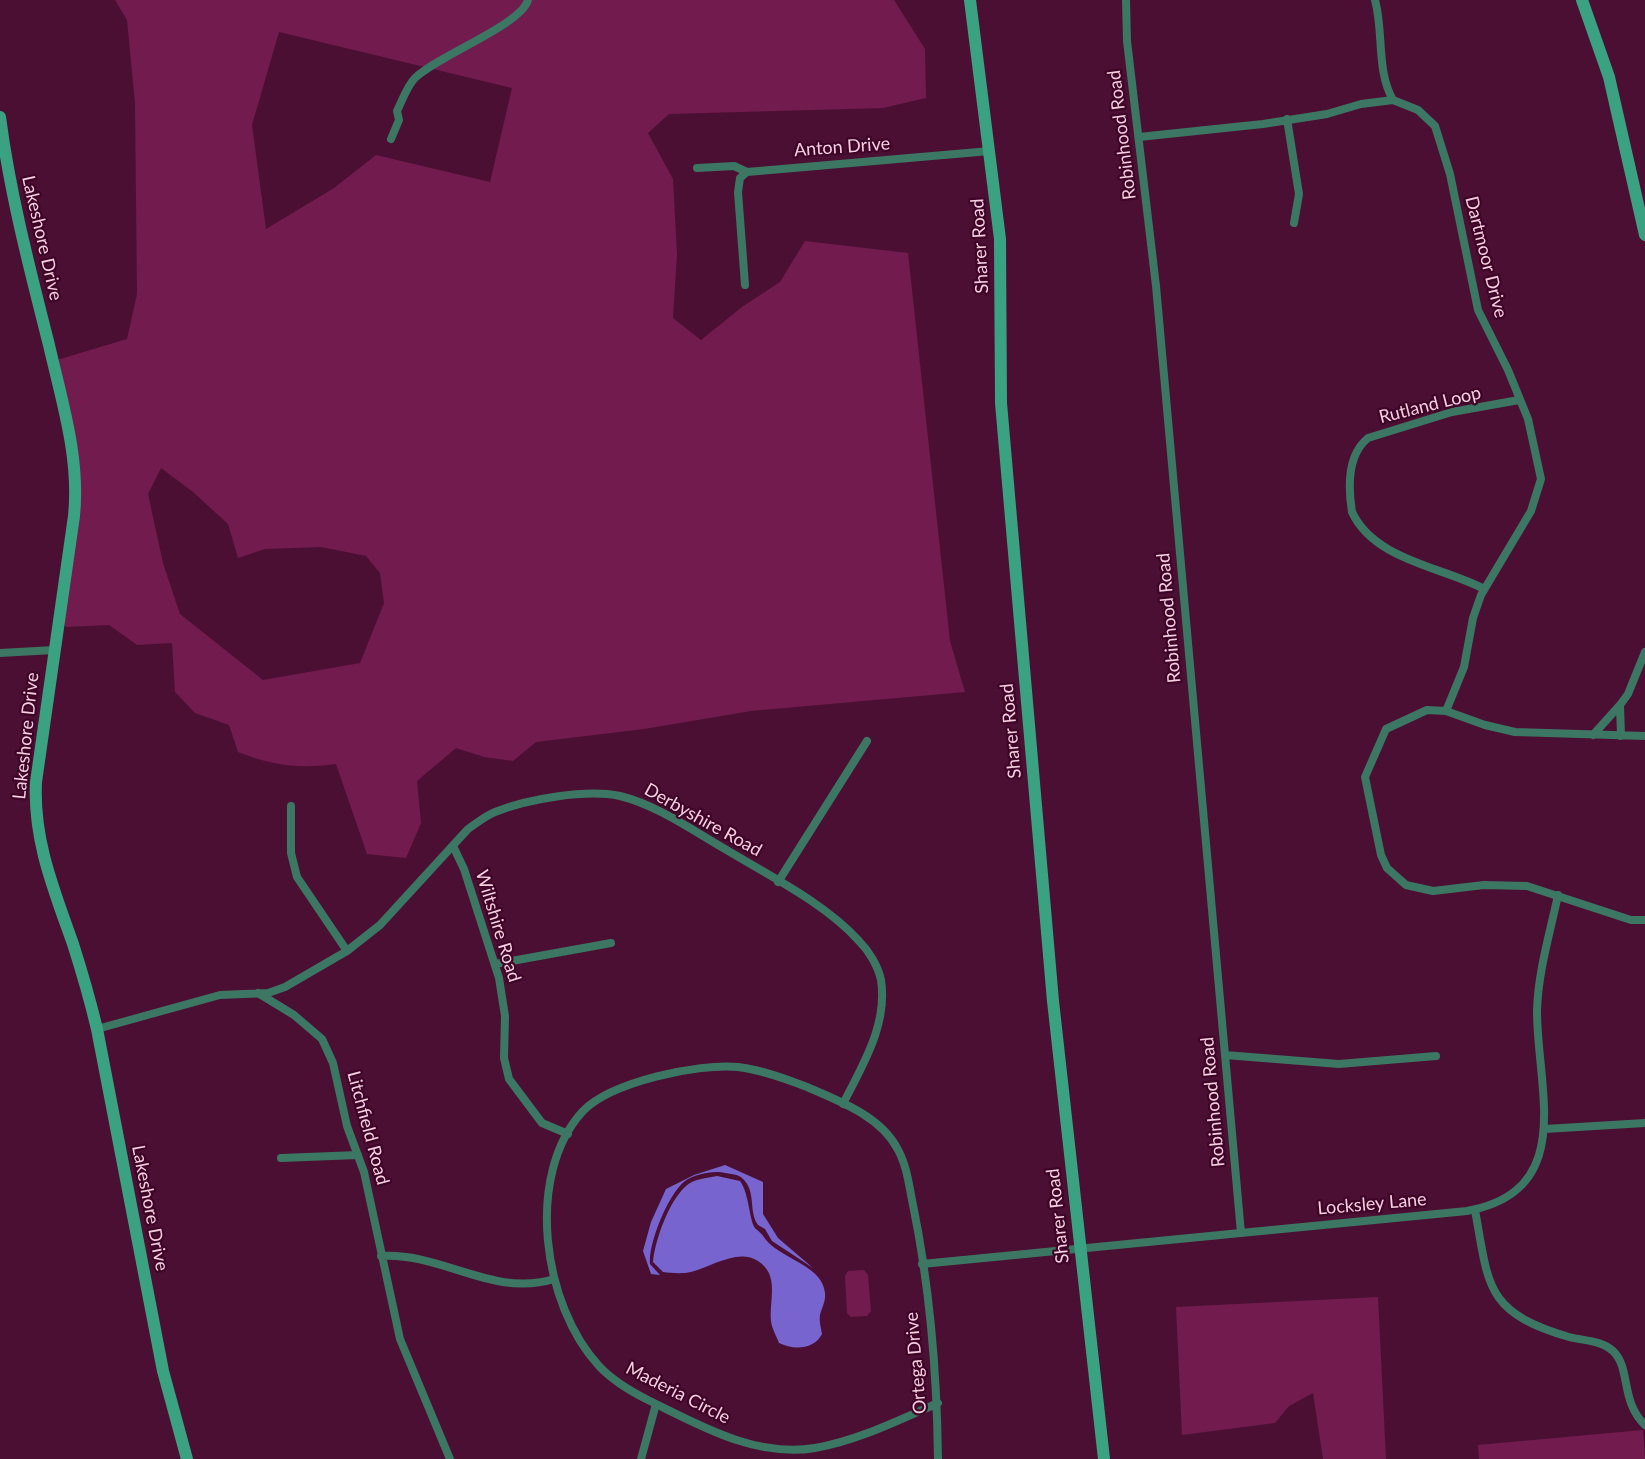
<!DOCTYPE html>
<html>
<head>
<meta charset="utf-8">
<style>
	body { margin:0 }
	canvas { display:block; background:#4a0f32 }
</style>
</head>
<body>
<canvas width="1645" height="1459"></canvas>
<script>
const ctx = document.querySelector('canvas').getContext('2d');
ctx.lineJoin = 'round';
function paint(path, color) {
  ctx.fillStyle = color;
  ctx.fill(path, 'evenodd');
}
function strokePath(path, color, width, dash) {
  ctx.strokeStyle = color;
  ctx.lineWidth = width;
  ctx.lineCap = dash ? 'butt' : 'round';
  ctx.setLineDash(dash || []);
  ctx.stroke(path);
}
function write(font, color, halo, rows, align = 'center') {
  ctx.font = font + ' Lato,sans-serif';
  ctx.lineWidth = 4.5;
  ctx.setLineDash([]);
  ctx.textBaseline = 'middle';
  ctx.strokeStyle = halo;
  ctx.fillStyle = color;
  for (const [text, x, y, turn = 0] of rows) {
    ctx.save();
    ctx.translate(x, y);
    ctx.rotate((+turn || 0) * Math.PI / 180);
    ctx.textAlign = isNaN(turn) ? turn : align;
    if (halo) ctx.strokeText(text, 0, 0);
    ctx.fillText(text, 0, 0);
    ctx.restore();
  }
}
paint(new Path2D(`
	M115,0h779l31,49 1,49 -43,10 -214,6 -21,19 25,46 4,75 -4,64 28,22 41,-33 38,-25 25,-41 103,12 42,388 15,51 -214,19 -107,18 -108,13 -23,19 -29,-4 -28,-9 -39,33 4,42 -15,35 -39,-4 -31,-90c-37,5 -62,2 -98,-12l-9,-27 -34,-12 -20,-21 -3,-49 -35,2 -28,-20 -43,2 -3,-4 15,-106 -21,-157 70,-21 10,-45 -2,-191 -8,-83zM279,32l233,56 -22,94 -114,-27 -42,33 -68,41 -14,-104zM161,468l32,24 35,32 10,34 27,-9 56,-2 45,9 14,17 4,30 -24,60 -97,17 -83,-66 -17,-51 -15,-69z
	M864,1270l4,5 3,36 -4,5 -16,1 -4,-4 -2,-37 3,-5z
	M1378,1297l8,162h-63l-10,-66 -24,13 -14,17 -93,12 -6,-128z
	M1643,1430l2,29h-166l-1,-14z`), '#711b4e');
paint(new Path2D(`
	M725,1165l38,17v32l15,24 35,30 -41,-27 -7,-12 -7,-4c-10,-14 -1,-34 -16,-47 -4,-4 -11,-4 -17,-5 -11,-3 -30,1 -40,8 -17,13 -37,63 -35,83l10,11 -9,-1 -8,-23 8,-29 15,-33 28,-14z
	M717,1176l23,5c10,14 9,42 16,48 8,6 8,10 15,16 17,15 52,23 54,48 1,8 -3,14 -5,22 -1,6 1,13 2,19 -8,16 -29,16 -43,9 -3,-8 -7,-14 -8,-22 -2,-21 9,-46 -13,-60 -20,-13 -47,6 -67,11 -9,2 -19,1 -28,0l-10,-10c2,-22 16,-61 33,-76 7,-7 21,-8 31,-10z`), '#7764cf');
strokePath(new Path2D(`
	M1126,0l1,41 29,245 85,947
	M1375,0c9,33 1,70 18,100
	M1287,119l12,75 -5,29
	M1139,137l124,-13 64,-10 34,-10 32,-4 25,10 17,16 15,48 28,136 30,60 20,49 13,60 -10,32 -50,84 -8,23 -9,49 -18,44
	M391,139l8,-19 -2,-9c5,-10 10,-25 18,-33 24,-23 106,-53 113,-78
	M697,168l37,-2 13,6 243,-21
	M745,285l-7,-93 2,-14 7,-6
	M1484,589c-41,-22 -110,-29 -132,-77 -4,-25 -5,-57 16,-74l84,-26 67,-12
	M0,653l54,-3
	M1620,705l8,-11 17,-42
	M1593,735l27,-30 1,31
	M1645,736l-130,-4 -30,-7 -39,-14 -19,-1 -41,19 -21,48 16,78 6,13 19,17 27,6 51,-6 43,1 104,34h14
	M291,806v47l6,24 50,74
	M453,846l11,23 35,109 6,38 -1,42 5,21 33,44 26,11
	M778,882l89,-141
	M495,964l116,-21
	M258,993l36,22 28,24 11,24 14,63 17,46 36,167 50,120
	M97,1029l123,-34 48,-2 17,-6 62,-36 33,-26 88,-96c9,-6 17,-13 27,-17 32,-13 91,-23 125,-16 37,9 72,34 105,53 43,26 100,54 134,92 10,10 19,25 22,39 7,45 -19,86 -38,124
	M1225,1055l114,9 97,-8
	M1545,1129l100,-6
	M281,1158l77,-3
	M1475,1210c14,77 10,102 94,127 15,4 32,3 44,14 18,17 7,50 32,74
	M381,1256c61,-4 112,42 173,23
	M922,1264l545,-53c110,-20 70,-122 70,-200 1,-39 13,-78 21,-116
	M938,1403c-39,17 -81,38 -123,45 -60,10 -116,-23 -167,-48 -18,-9 -35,-19 -49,-34 -56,-60 -75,-191 -16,-255 28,-29 115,-48 155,-44 24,3 46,11 69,20 32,14 73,29 90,61 10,17 12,38 16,57 17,83 24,169 25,254
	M641,1459l15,-55`), '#3b7762', 8);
strokePath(new Path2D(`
	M970,0l30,239 1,164 52,598 51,458
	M1582,0l27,77 36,158
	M0,117c10,77 30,153 49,228 13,57 31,113 25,171l-38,266c-3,58 18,108 37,162 9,28 17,56 24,85l66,342 24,88`), '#3aa281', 12);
write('18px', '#f5cee0', '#3f0328', [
	["Robinhood Road",1122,135,-97],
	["Anton Drive",842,147,-4],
	["Lakeshore Drive",42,238,77],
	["Sharer Road",980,246,-93],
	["Dartmoor Drive",1486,257,76],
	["Rutland Loop",1430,405,-14],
	["Robinhood Road",1169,618,-95],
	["Sharer Road",1011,731,-95],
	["Lakeshore Drive",26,736,-84],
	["Derbyshire Road",703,820,29],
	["Wiltshire Road",498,926,73],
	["Robinhood Road",1213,1102,-95],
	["Litchfield Road",368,1128,75],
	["Locksley Lane",1372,1204,-5],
	["Lakeshore Drive",150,1208,79],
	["Sharer Road",1058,1216,-96],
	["Ortega Drive",916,1363,-95],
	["Maderia Circle",678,1393,27]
]);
</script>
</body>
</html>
